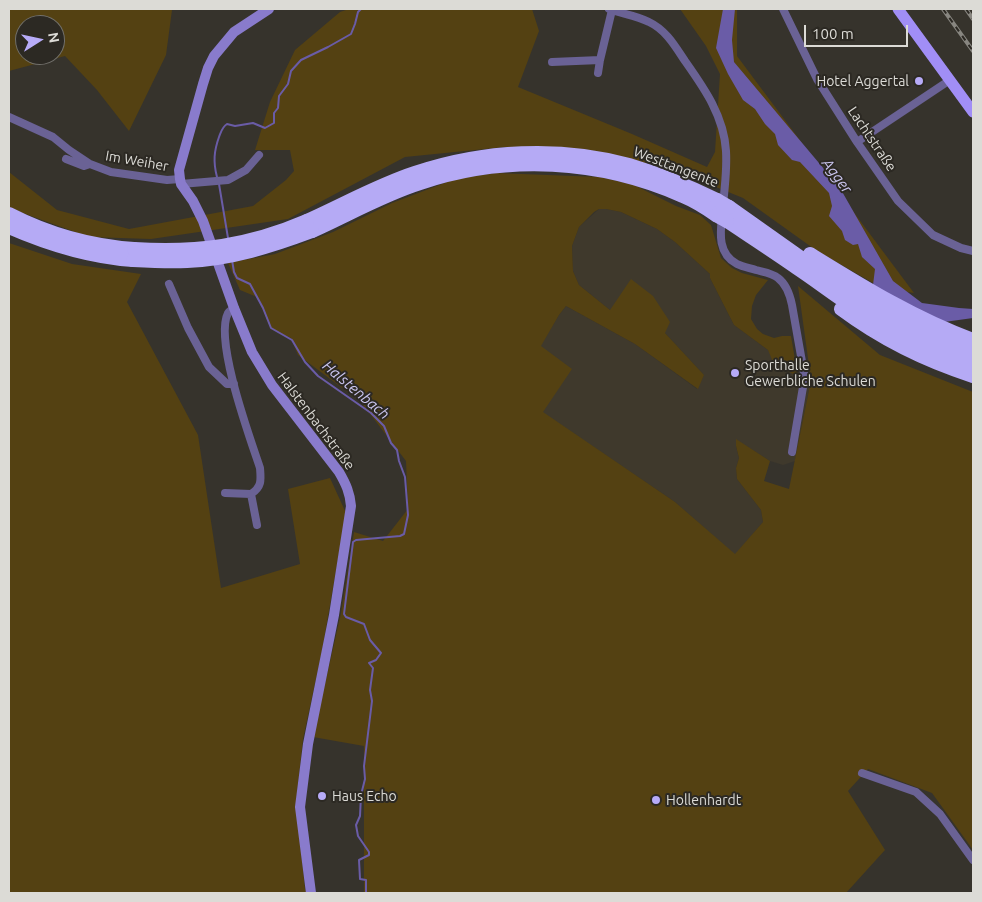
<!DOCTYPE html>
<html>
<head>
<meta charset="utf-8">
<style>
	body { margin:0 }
	#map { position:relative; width:982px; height:902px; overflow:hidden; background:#36332c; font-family:Ubuntu,sans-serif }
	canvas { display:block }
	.frame { position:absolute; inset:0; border:10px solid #dcdbd6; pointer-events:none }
	.north { position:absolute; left:15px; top:15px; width:50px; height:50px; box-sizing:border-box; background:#2c2923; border:1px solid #72706b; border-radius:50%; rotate:80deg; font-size:14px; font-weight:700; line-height:20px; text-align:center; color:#dcdbd6 }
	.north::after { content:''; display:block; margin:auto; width:18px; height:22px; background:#b7abf8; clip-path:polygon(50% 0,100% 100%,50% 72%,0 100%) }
	.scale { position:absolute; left:804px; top:25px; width:104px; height:22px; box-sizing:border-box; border:2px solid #dcdbd6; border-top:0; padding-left:6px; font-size:15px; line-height:18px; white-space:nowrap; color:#dcdbd6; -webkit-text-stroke:4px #2c2923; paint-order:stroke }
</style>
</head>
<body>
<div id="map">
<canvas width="982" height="902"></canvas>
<div class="frame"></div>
<div class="north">N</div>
<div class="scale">100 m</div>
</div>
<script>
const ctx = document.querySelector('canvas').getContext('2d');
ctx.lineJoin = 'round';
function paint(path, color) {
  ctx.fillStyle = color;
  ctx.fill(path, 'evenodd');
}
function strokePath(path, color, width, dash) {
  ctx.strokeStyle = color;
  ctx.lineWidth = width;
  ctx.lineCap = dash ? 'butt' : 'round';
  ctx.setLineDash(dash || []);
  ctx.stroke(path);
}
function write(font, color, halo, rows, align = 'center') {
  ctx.font = font + ' Ubuntu,sans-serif';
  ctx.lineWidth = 4;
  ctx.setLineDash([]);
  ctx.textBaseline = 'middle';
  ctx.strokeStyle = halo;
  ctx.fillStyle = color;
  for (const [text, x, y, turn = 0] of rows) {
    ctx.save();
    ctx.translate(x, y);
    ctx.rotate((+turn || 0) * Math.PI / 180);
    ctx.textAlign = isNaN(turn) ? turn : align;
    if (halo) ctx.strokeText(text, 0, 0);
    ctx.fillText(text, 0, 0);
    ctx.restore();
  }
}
paint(new Path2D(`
	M599,209h7l15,3 36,17 18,13 35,32v4l24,47 34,25 30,27 13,3 -16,81 -12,4 -13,-4 -34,-21v6l3,12 -3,10 1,11 24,31 2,12 -28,33 -60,-53 -132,-89 -3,-67 19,-31 7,-9 69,38 62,45 7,-14 -39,-42 -55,-23 -31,-25 -6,-14 -1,-25 7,-19z`), '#3f392c');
paint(new Path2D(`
	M9,9h162l1,1 -6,45 -37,76 -32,-41 -32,-34 -56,15zM25,25h30v30h-30z
	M349,9h183l7,22 -21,56 114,47 75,33 8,-15 5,-78 -14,-28 -26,-37h57v47l177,237 -32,-5 -65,-37 -74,-53 -79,-32 -104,-19h-55l-100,10 -117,62 -137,20 -62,-2 -80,-29v-36l48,38 72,19 124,-23 33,-26 8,-9 -4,-21h-35l15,-48 25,-52 45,-38z
	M496,173l104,4 34,8 42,21 24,9 11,10 10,33 11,10 10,5 26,7 -12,15 -4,11 -1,13 6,10 6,5 11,4 8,-2h9l7,41 -25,-15 -5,-12 -34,-25 -24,-47v-4l-35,-32 -18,-13 -36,-17 -15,-3h-7l-5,3 -15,15 -7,19 1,25 6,14 31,25 21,-31 22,17 17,26 -5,11 39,42 -6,14 -63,-45 -69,-38 -7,9 -18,31 31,23 -29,43 132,90 60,52 28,-32 -2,-12 -24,-31 -1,-11 3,-10 -3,-12v-7l34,22 -6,20 25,8 22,-109 -13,-94 82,69 93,37v458l-41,-57 -64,-24 -20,22 37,59 -39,43h-482v-147l-51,-9 28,-124 13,-81 29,9 25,-32 -2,-48 -45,-59 -63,-47 -7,-17 -20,-9 -14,-32 -17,-7 -12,-27 47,-9 58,-22 59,-29 63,-24z
	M9,243l63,21 69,10 -14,28 71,133 23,153 79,-24 -12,-75 42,-11 16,35 -24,138 -19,88 -7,64 9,86 2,4h-298z`), '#544112');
paint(new Path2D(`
	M723,9h12l-3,31 2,22 106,126 53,93 29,22 37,5 14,1v9l-36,5 -64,-38 2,-16 -13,-12 -4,-13 -5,1 -8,-5 -3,-9 -13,-15 3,-10 -3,-13 -29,-31 -8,-2 -14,-15 -3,-11 -10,-10 -10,-15 -12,-9 -15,-26 -12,-26z`), '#6a5ca7');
strokePath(new Path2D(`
	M217,177c-4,-15 -3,-26 2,-40 2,-5 3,-10 8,-13l8,2 18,-3 12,5 9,-5v-10l4,-5 1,-12 9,-12 3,-13 10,-11 27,-13 23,-13 4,-10 3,-12 3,-3
	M219,184l9,54
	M232,260l2,12 3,6 13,6 13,24 8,20 21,12 13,22 13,14 53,37 13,13 7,17 6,7 2,11 6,16 3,38 -4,19 -4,2 -44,4 -3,2 -9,72 2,3 18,7 6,16 11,13 -5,7 -7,3 4,5 -3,22 2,11 -8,65 1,13 -4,16 -1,21 -4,9 2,11 11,16v3l-10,5 1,19 6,1v13`), '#6a5ca7', 2);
strokePath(new Path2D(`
	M609,9c13,5 27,6 40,13 17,8 26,24 36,39 19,27 39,55 41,90 1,17 -1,36 -3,53
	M783,9l34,70 40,63 41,59 35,34 28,13 12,3
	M552,62l48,-2
	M598,73l2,-13 12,-50
	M9,117l44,20 16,13 21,14 21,8 56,8 13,-1
	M857,142l93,-62
	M66,159l18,7 6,-2
	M181,184l47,-4 18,-10 13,-15
	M722,216c-2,18 -4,38 15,48 6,3 13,4 19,6 7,2 16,3 22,8 8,6 12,17 14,27l12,68 -1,14 -11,65
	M169,284l19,44 21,39 18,17h7
	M234,308c-2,2 -5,3 -6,5 -14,27 22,125 32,155 1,12 2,19 -9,26l6,31
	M225,493l26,1
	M862,773l54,19 24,22 33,46`), '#6a6295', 8);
strokePath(new Path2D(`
	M269,9l-35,23 -20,24 -6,12 -5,16 -24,86 1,9 1,5 12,17 10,20 31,87 18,44 20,33 67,87c7,12 11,21 12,34l-17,109 -26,129 -8,63 11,86`), '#897bcc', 10);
strokePath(new Path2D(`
	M898,9l75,103`), '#a18ef6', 11);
strokePath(new Path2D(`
	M729,207l113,80 37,23 38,20 35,16 21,7
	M9,214c39,20 81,32 125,35
	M307,221c36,-16 71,-36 108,-48 68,-23 145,-27 214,-8 30,9 59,21 88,35
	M727,221c24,16 47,31 70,47 18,12 35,25 53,37 37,25 80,46 123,59
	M9,227c39,17 81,30 124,33
	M312,231c36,-16 70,-36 108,-48 86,-29 180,-24 263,13 12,5 23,12 33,19
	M810,254c52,32 105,65 163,86
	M841,309c39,29 85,52 132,67`), '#b5aaf5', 14);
const rail = new Path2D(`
	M943,9l30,42
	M966,9l7,10`);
strokePath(rail, '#888680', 4);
strokePath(rail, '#2c2923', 2, [5.5]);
strokePath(new Path2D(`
	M717,200l12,7
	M716,215l11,6
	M134,249c63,4 115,-3 173,-28
	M133,260c18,1 36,2 54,1 44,-2 85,-15 125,-30`), '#b5aaf5', 14);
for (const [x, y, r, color] of [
	[919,81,5,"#b7abf8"],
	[735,373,5,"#b7abf8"],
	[322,796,5,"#b7abf8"],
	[656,800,5,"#b7abf8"]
]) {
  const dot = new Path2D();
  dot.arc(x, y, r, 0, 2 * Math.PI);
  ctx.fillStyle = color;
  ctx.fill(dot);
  strokePath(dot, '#2c2923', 2);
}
write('14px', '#dcdbd6', '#2c2923', [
	["Hotel Aggertal",909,81,"right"],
	["Sporthalle",745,365],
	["Gewerbliche Schulen",745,381],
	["Haus Echo",332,796],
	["Hollenhardt",666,800]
], 'left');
write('14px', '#dcdbd6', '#2c2923', [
	["Lachtstraße",872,139,56],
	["Im Weiher",137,161,10],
	["Westtangente",676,167,21],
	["Halstenbachstraße",316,421,53]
]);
write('italic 15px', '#cac5ef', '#2c2923', [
	["Agger",837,176,53],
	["Halstenbach",356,390,40]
]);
</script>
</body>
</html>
